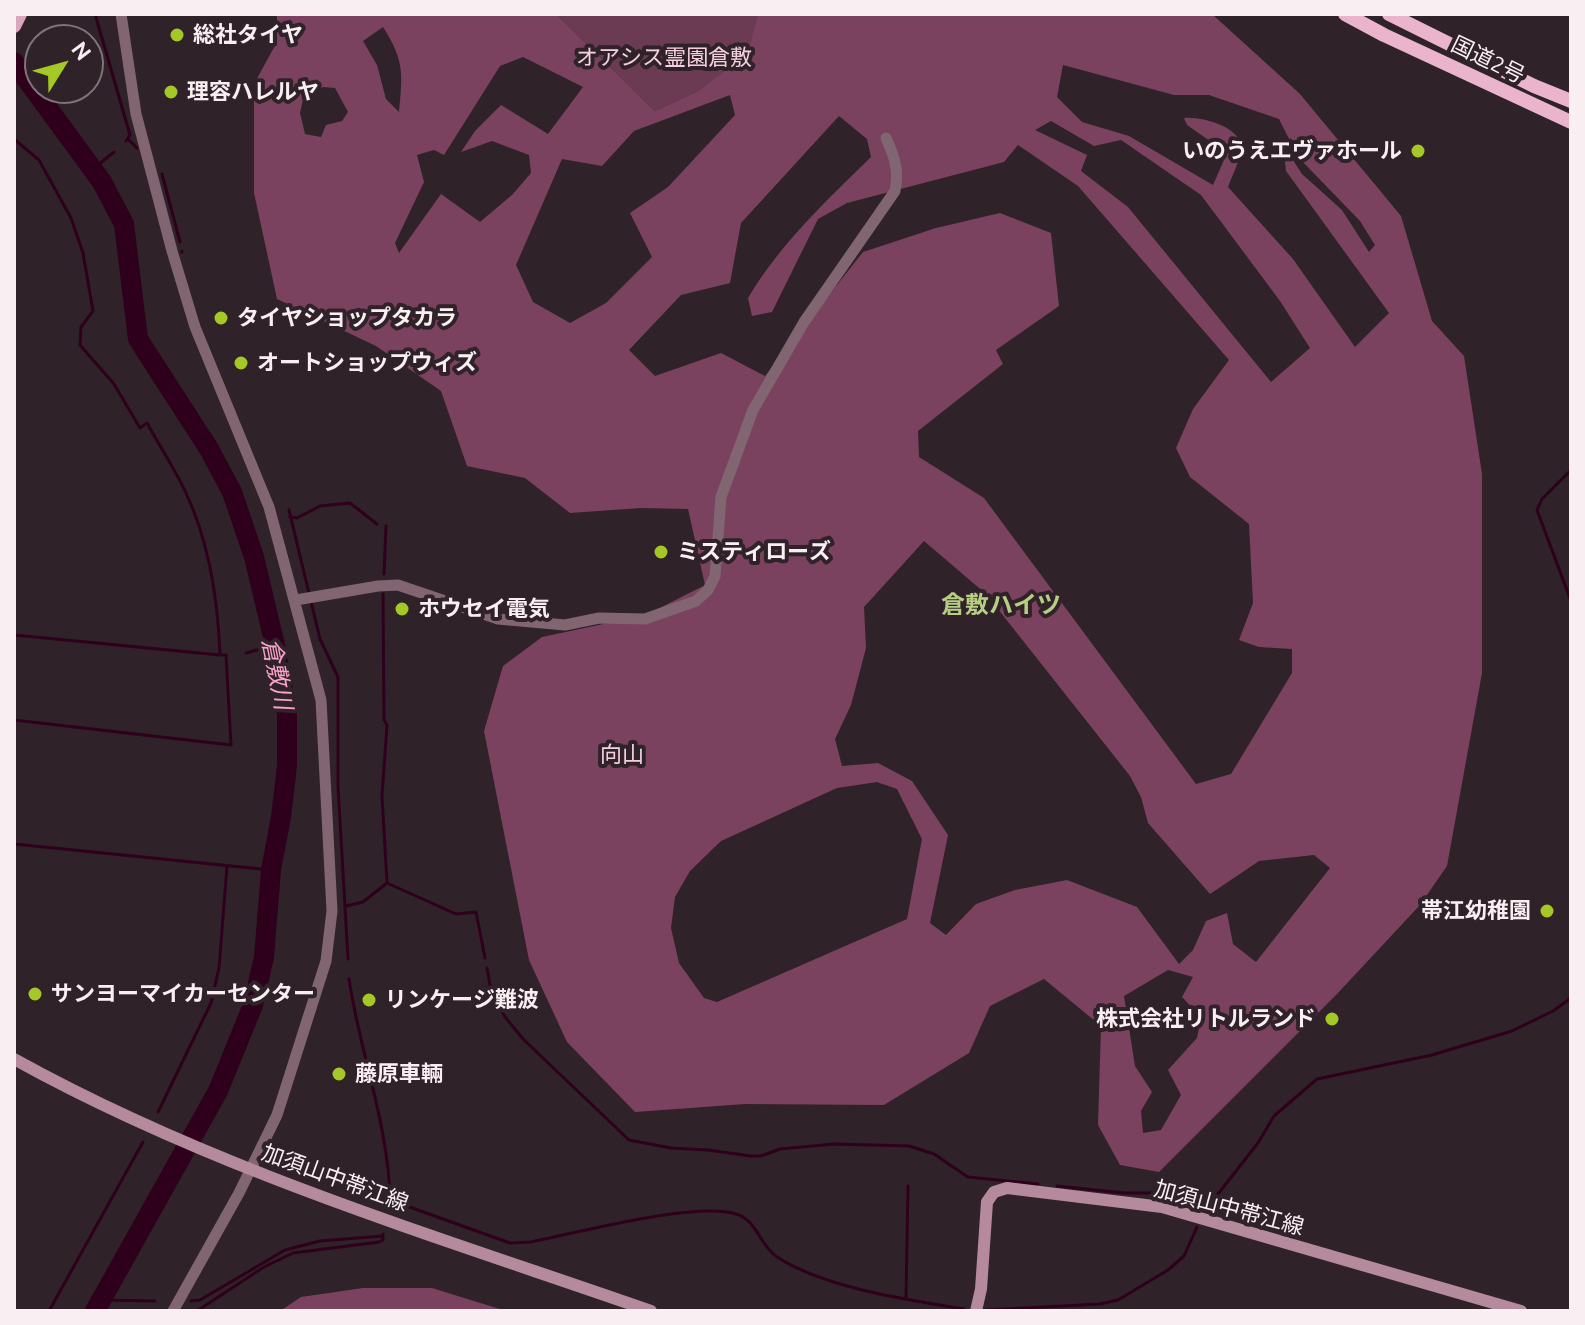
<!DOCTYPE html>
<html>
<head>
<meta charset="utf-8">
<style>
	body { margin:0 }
	#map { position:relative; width:1585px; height:1325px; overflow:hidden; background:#302229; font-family:Ubuntu,sans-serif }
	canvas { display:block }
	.frame { position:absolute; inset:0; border:16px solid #f9eff3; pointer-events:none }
	.north { position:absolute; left:24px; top:24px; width:80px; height:80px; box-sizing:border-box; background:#302229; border:2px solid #80747a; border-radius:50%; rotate:53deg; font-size:22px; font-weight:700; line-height:32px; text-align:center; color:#f9eff3 }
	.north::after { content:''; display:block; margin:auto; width:28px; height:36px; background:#a4c825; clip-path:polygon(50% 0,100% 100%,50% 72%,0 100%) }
</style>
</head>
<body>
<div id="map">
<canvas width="1585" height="1325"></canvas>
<div class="frame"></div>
<div class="north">N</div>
</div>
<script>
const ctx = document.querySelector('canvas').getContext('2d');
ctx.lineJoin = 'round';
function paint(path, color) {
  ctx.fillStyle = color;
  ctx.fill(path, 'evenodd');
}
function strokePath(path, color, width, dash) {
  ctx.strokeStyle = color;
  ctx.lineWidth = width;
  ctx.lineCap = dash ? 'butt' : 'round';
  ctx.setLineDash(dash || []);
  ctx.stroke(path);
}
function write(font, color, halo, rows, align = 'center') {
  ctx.font = font + ' Ubuntu,"Noto Sans JP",sans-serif';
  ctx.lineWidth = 8;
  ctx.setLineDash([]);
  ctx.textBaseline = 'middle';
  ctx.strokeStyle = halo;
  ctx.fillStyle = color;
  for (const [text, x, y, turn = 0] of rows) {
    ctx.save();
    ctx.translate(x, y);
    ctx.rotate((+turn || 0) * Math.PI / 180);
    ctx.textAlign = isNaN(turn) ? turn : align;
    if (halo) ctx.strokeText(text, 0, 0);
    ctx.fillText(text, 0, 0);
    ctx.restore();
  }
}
paint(new Path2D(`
	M556,14h202l-9,39 -51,38 -43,20z`), '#6b3b53');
paint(new Path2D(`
	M277,14h279l99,97 43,-20 50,-38 10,-39h454l88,80 101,122 31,105 32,35 18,118v199l-35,193 -27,39 -83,89 -178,178 -39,-7 -22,-40 3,-99 -57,-47 -54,27 -21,47 -85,52 -139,-1 -110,8 -68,-70 -38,-82 -45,-229 19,-65 39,-29 104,-22 59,-30 -17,-76 -47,-1 -71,5 -45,-35 -58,-12 -26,-75 -65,-45 -99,-47 -23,-106v-109l23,-42zM383,27c21,33 20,46 16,85l-13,-13 -9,-34 -14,-24zM523,57l60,30 -35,47 -47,-29 -26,26 -14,21 31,-11 37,14 2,18 -18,21 -33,28 -39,-28 -42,59 -4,-10 29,-61 -7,-27 17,-5 10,5 56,-89zM1063,65l111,30h35l70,24 19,38 62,64 15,24 -6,7 -27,-42 -40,-36 -19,-29 3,26 103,142 -34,34 -62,-88 -65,-72c4,-11 12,-26 13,-38 2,-22 -40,-33 -57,-31l3,7 40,28 -14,32 -84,-49 -47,-14 -25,-25zM323,87l12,1 13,24 -6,9 -16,4 -5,12 -16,-3 -5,-21 4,-18zM730,95l5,20 -67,72 -38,26 22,44 -46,46 -36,20 -37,-21 -17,-37 46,-106 40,7 32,-35zM839,116l28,23 4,18c-45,44 -91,87 -123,141l4,18 20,-4 46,-93 29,-16 157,-41 14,-17 60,41 151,174 -36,49 -17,39 14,29 59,47 4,79 -14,37 20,7 33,2v24l-61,101 -35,10 -212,-286 -65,-41 -1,-26 85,-67 -7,-14 63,-44 -8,-73 -51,-20 -64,15 -73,24 -98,124 -44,-23 -66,23 -26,-26 52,-55 49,-12 11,-60zM1051,121l43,25 27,-6 80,55 79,106 30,47 -39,34 -143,-175 -47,-36 6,-16 -52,-25zM924,541l62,53 144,182 11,21 7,26 62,71 49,-33 55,-6 16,13 -74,94 -23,-18 -6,-31 -21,8 -13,29 -14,14 -42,-57 -70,-27 -52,10 -39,14 -30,31 -16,-12 18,-88 -36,-54 -34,-18 -36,3 -7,-27 16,-34 15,-57 -2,-41zM877,782l20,7 25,50 -15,80 -190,83 -13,-4 -25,-35 -8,-35 4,-31 15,-26 31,-30 116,-53zM1168,970l25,7 -11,20 19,20 -4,21 -29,32 13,25 -20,35 -18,3 -2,-22 11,-19 -17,-26 -11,-70z
	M363,1288h69l74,23h-226l21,-14z`), '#7a425e');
strokePath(new Path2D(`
	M95,14l35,121 -4,6
	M14,139l25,21 32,58 12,35 10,58 -12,16 -1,18 34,39 26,44 7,-5c13,24 28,46 39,70 23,49 32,109 34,162h6l5,90 -217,-25
	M128,139l9,9
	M93,169l21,-17
	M162,174l18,68
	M182,251v1
	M1571,470l-29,29 -5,11 34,91
	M289,510l31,129 18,38v109l10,173
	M290,517l7,1 23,-12 30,-3 27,21
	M384,574l2,-48
	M14,635l206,20
	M246,653l29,-8
	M14,844l257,26
	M387,883l69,31 20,-2 9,46
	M346,906l17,-4 24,-19 -5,-87 5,-71 -3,-5 -1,-126
	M487,968l4,22 14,27 18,22 106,101 42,8 37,2 43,6h10l19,-7 54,-5 75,2 25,8 34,23 70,7
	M349,979c11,74 39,144 41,219
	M158,1112l53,-109 8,-35 8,-102
	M1057,1186l67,7h36
	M1177,1195l29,11
	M390,1203v-3l120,43 21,-1c45,-9 165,-41 205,-28 21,6 24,32 41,43 48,31 131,43 187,52
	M1203,1213l55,-70 16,-27 43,-37 115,-24 80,-24 41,-20 18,-13
	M906,1298l2,-112
	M101,1300l54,1
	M191,1301l9,-1 85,-50 35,-9 63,-5
	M986,1310l114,-6 18,-4 50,-30 16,-14 13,-29
	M49,1311l94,-169
	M197,1311l67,-44 29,-14 86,-11 4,-2v-6`), '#2e001b', 3);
strokePath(new Path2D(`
	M14,62l88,120 22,42 14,115 71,110 23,43 22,65 21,88 12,69v52l-6,51 -10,53 -7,87 -11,48 -35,86 -123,220`), '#2e001b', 20);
strokePath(new Path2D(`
	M121,14l15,100 36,137 23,76 74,180 52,193 11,211 -6,50 -49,154 -38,78 -66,118
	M296,600l82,-14 20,-1 100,34 67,6 34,-7 46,1 51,-18 12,-11 7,-14 6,-79 32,-87 51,-88 91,-131c4,-21 0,-33 -9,-53`), '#816672', 11);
strokePath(new Path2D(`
	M14,1059c200,111 422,177 637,252
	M976,1311l5,-22 6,-87 7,-10 13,-4 155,19 359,104`), '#b58a9d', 12);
strokePath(new Path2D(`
	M14,26l6,-12`), '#dca5be', 14);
strokePath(new Path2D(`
	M1345,14l39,21 187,87
	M1389,14l145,72 37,15`), '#eab4cc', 14);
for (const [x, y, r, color] of [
	[177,35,8,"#a4c825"],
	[171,92,8,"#a4c825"],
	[1418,151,8,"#a4c825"],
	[221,318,8,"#a4c825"],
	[241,363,8,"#a4c825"],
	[661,552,8,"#a4c825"],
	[402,609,8,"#a4c825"],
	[1547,911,8,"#a4c825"],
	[35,994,8,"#a4c825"],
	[369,1000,8,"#a4c825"],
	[1332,1019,8,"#a4c825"],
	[339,1074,8,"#a4c825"]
]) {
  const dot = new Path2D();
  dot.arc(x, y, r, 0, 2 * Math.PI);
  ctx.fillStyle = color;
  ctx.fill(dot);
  strokePath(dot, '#302229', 3);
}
write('bold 22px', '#f9eff3', '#302229', [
	["総社タイヤ",193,35],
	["理容ハレルヤ",187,92],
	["いのうえエヴァホール",1402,151,"right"],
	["タイヤショップタカラ",237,318],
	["オートショップウィズ",257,363],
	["ミスティローズ",677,552],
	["ホウセイ電気",418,609],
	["帯江幼稚園",1531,911,"right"],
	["サンヨーマイカーセンター",51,994],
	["リンケージ難波",385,1000],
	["株式会社リトルランド",1316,1019,"right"],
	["藤原車輛",355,1074]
], 'left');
write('22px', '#f4cfdf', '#302229', [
	["オアシス霊園倉敷",664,58],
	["向山",622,755]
]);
write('22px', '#f9eff3', '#302229', [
	["国道2号",1488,60,26],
	["加須山中帯江線",335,1178,20],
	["加須山中帯江線",1229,1208,15]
]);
write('bold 24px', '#b7cd83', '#302229', [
	["倉敷ハイツ",1001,605]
]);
write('italic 24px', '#f9a2cb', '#302229', [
	["倉敷川",277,674,79]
]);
</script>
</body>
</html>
